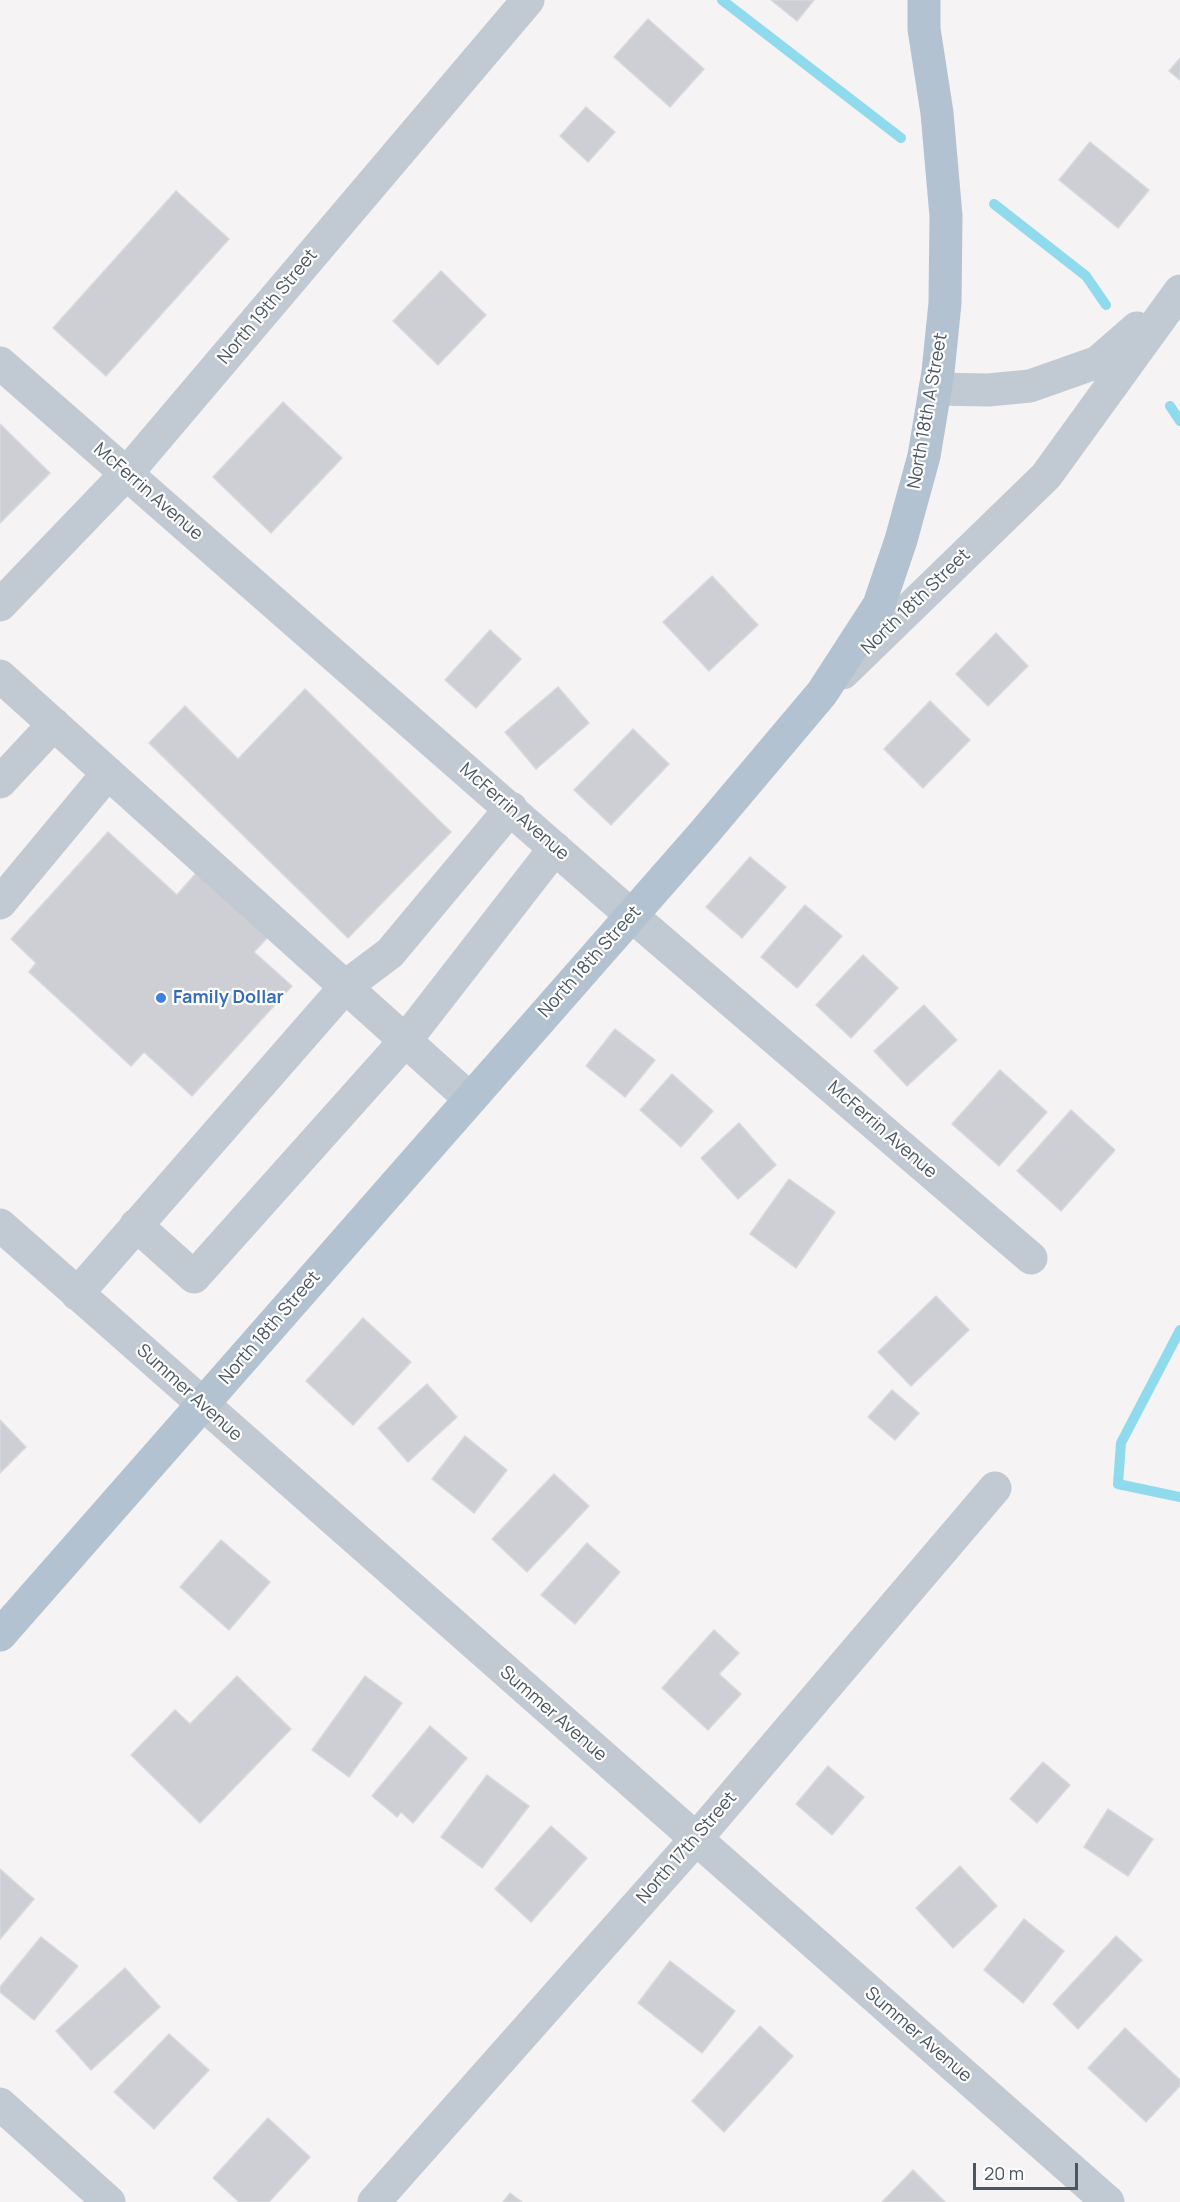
<!DOCTYPE html>
<html>
<head>
<meta charset="utf-8">
<style>
	body { margin:0 }
	#map { position:relative; width:1180px; height:2202px; overflow:hidden; background:#f5f3f3; font-family:Manrope,sans-serif }
	canvas { display:block }
	.scale { position:absolute; left:973px; top:2163px; width:105px; height:27px; box-sizing:border-box; border:3px solid #4a5661; border-top:0; padding-left:8px; font-size:18px; line-height:21px; white-space:nowrap; color:#4a5661; -webkit-text-stroke:4px #fff; paint-order:stroke }
</style>
</head>
<body>
<div id="map">
<canvas width="1180" height="2202"></canvas>
<div class="scale">20 m</div>
</div>
<script>
const ctx = document.querySelector('canvas').getContext('2d');
ctx.lineJoin = 'round';
function strokePath(path, color, width, dash) {
  ctx.strokeStyle = color;
  ctx.lineWidth = width;
  ctx.lineCap = dash ? 'butt' : 'round';
  ctx.setLineDash(dash || []);
  ctx.stroke(path);
}
function paint(path, color) {
  ctx.fillStyle = color;
  ctx.fill(path, 'evenodd');
}
function write(font, color, halo, rows, align = 'center') {
  ctx.font = font + ' Manrope,sans-serif';
  ctx.lineWidth = 4.5;
  ctx.setLineDash([]);
  ctx.textBaseline = 'middle';
  ctx.strokeStyle = halo;
  ctx.fillStyle = color;
  for (const [text, x, y, turn = 0] of rows) {
    ctx.save();
    ctx.translate(x, y);
    ctx.rotate((+turn || 0) * Math.PI / 180);
    ctx.textAlign = isNaN(turn) ? turn : align;
    if (halo) ctx.strokeText(text, 0, 0);
    ctx.fillText(text, 0, 0);
    ctx.restore();
  }
}
strokePath(new Path2D(`
	M722,0l179,138
	M994,204l92,72 20,29
	M1170,406l10,15
	M1180,1330l-59,113 -3,41 62,13`), '#90daee', 10);
const building = new Path2D(`
	M771,0h43l-17,21z
	M648,19l56,50 -34,38 -56,-50z
	M1180,58v22l-11,-9z
	M586,107l29,25 -27,30 -28,-26z
	M1090,142l59,48 -31,38 -59,-48z
	M176,191l53,48 -123,137 -53,-48z
	M441,271l45,44 -48,50 -45,-44z
	M283,402l59,56 -71,75 -58,-56z
	M0,424l50,49 -50,50z
	M712,576l46,49 -49,46 -46,-49z
	M490,630l31,29 -45,49 -31,-28z
	M996,633l32,33 -40,40 -32,-32z
	M558,687l31,36 -53,46 -31,-37z
	M305,689l146,143 -103,106 -199,-195 36,-37 53,53z
	M930,701l40,39 -47,48 -39,-39z
	M633,729l36,35 -58,61 -37,-35z
	M108,832l69,63 20,-23 71,65 -14,15 38,34 -100,110 -48,-44 -13,14 -102,-94 7,-9 -25,-24z
	M750,857l36,30 -44,51 -36,-31z
	M805,905l37,31 -45,52 -36,-31z
	M863,955l35,33 -47,50 -35,-33z
	M924,1005l33,35 -50,46 -33,-35z
	M615,1029l40,31 -30,37 -39,-31z
	M1000,1070l47,42 -48,54 -47,-42z
	M672,1074l41,37 -32,36 -41,-37z
	M1071,1110l44,40 -54,61 -44,-40z
	M739,1123l37,42 -38,34 -37,-41z
	M789,1179l46,33 -39,56 -46,-34z
	M936,1296l33,34 -58,56 -33,-34z
	M363,1318l48,44 -58,63 -47,-44z
	M427,1384l30,33 -49,45 -30,-34z
	M892,1390l27,23 -24,27 -27,-23z
	M0,1420l26,27 -26,26z
	M465,1436l42,34 -33,43 -42,-34z
	M554,1474l35,32 -62,66 -35,-33z
	M221,1540l49,42 -41,48 -49,-43z
	M587,1543l33,29 -45,52 -34,-29z
	M714,1630l25,23 -20,21 22,20 -33,36 -46,-42z
	M237,1676l54,53 -91,94 -69,-68 44,-45 15,14z
	M365,1676l37,27 -53,74 -37,-27z
	M430,1726l37,32 -54,65 -12,-11 -4,5 -25,-21z
	M1043,1762l27,23 -33,38 -27,-24z
	M828,1766l36,31 -32,38 -36,-31z
	M487,1775l42,31 -47,62 -41,-31z
	M1108,1809l45,30 -25,37 -44,-29z
	M551,1826l36,32 -56,64 -36,-33z
	M960,1866l37,40 -44,42 -37,-40z
	M0,1869l34,30 -34,40z
	M1024,1919l40,32 -41,52 -39,-33z
	M1116,1936l26,24 -64,69 -25,-25z
	M41,1937l37,29 -44,54 -34,-28v-5z
	M670,1961l65,50 -33,42 -64,-50z
	M125,1968l35,39 -69,63 -35,-39z
	M760,2026l33,30 -69,76 -32,-31z
	M1125,2028l55,52v6l-34,36 -58,-54z
	M169,2034l40,36 -55,59 -40,-37z
	M268,2118l42,39 -41,45h-30l-26,-24z
	M913,2170l32,32h-63z
	M510,2193l12,9h-19z`);
paint(building, '#cdcfd5');
strokePath(building, '#d7d9de', 1.5);
strokePath(new Path2D(`
	M0,363l632,553 399,342
	M935,389l53,1 42,-4 68,-24 39,-34
	M0,605l127,-132 401,-473
	M843,673l203,-197 134,-185
	M0,676l469,422
	M0,782l54,-58
	M0,903l108,-130
	M0,1225l1108,977
	M136,1225l58,52 211,-236 150,-193
	M77,1294l269,-308 44,-33 121,-145
	M0,2104l109,98
	M374,2202l321,-362 300,-352`), '#c1cad2', 33);
strokePath(new Path2D(`
	M0,1635l704,-802 118,-140 57,-88 22,-65 23,-84 14,-84 7,-69 1,-87 -9,-103 -13,-84v-29`), '#b3c2d1', 33);
for (const [x, y, r, color] of [
	[161,998,6,"#3f7fe0"]
]) {
  const dot = new Path2D();
  dot.arc(x, y, r, 0, 2 * Math.PI);
  ctx.fillStyle = color;
  ctx.fill(dot);
  strokePath(dot, '#fff', 2);
}
write('18px', '#4a5661', '#fff', [
	["North 19th Street",268,307,-50],
	["North 18th A Street",928,411,-80],
	["McFerrin Avenue",148,492,41],
	["North 18th Street",916,602,-44],
	["McFerrin Avenue",514,812,41],
	["North 18th Street",590,962,-48],
	["McFerrin Avenue",882,1130,41],
	["North 18th Street",270,1328,-49],
	["Summer Avenue",189,1393,42],
	["Summer Avenue",553,1714,41],
	["North 17th Street",687,1848,-49],
	["Summer Avenue",918,2035,41]
]);
write('bold 18px', '#366cbe', '#fff', [
	["Family Dollar",173,998]
], 'left');
</script>
</body>
</html>
